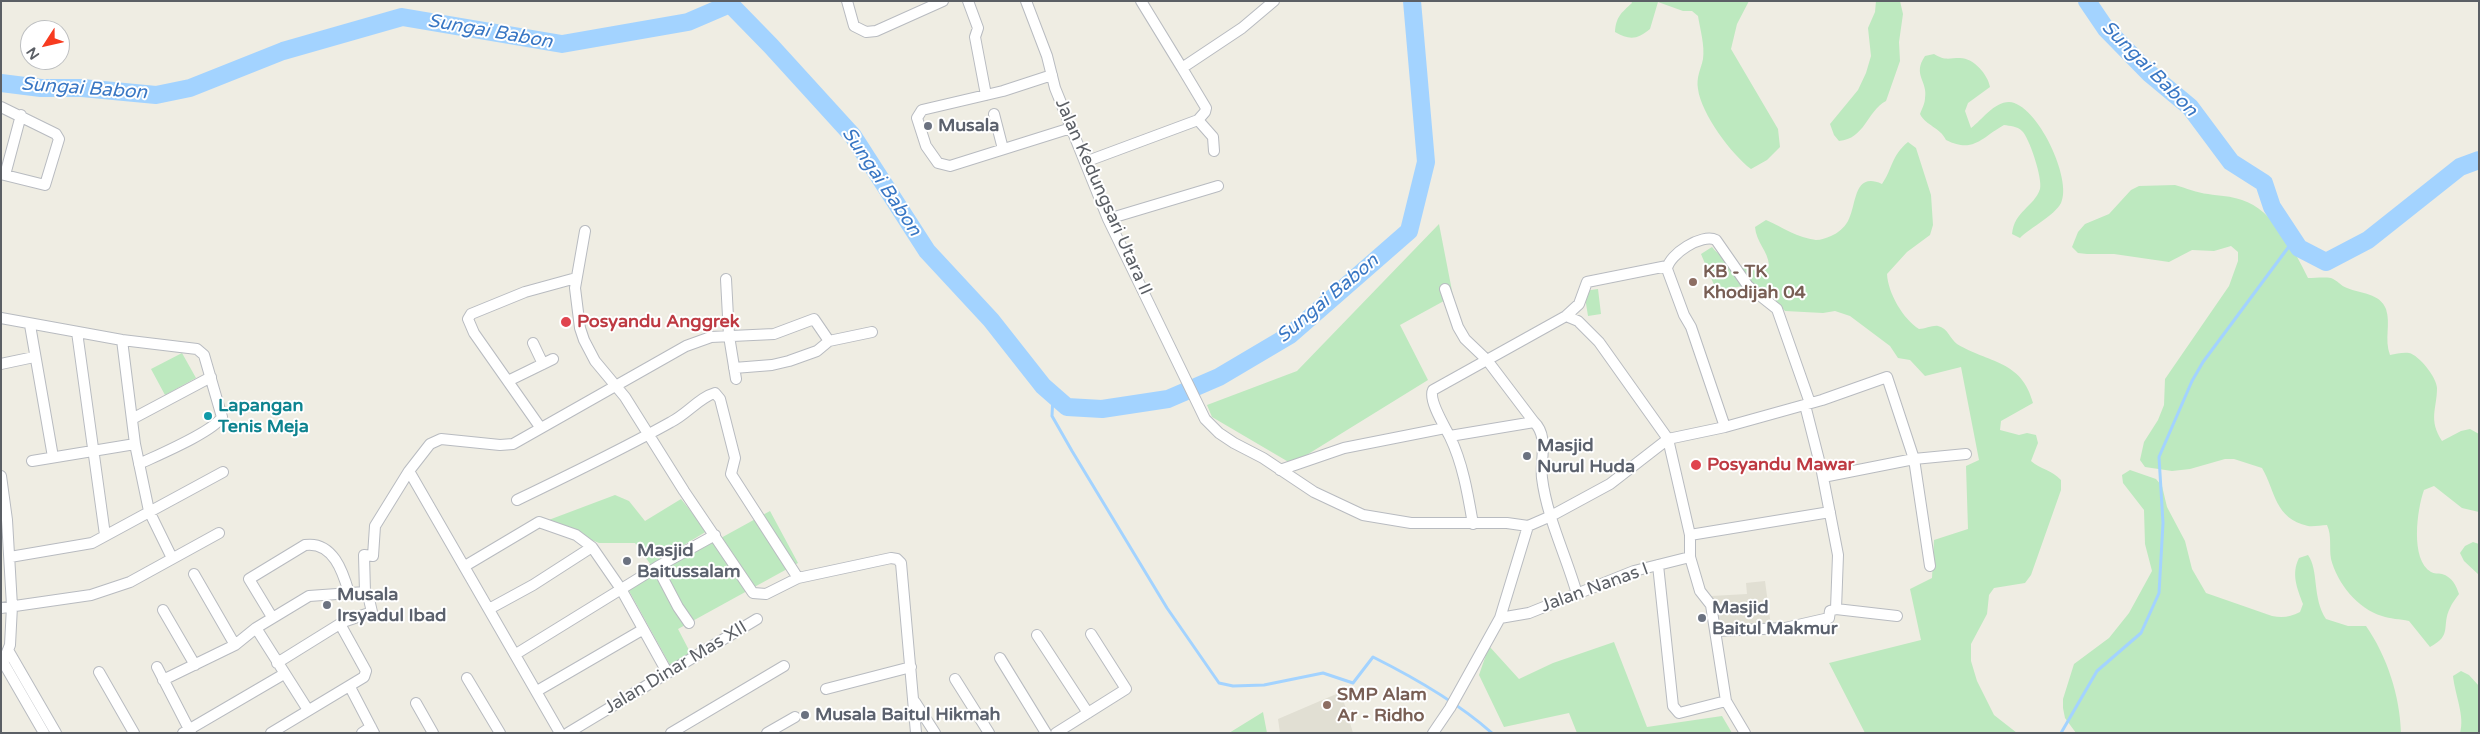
<!DOCTYPE html>
<html>
<head>
<meta charset="utf-8">
<style>
	body { margin:0 }
	#map { position:relative; width:2480px; height:734px; overflow:hidden; background:#efede3; font-family:"Varela Round",sans-serif }
	canvas { display:block }
	.frame { position:absolute; inset:0; border:2px solid #5b5f65; pointer-events:none }
	.north { position:absolute; left:20px; top:20px; width:50px; height:50px; box-sizing:border-box; background:#fff; border:1px solid #bdbfc1; border-radius:50%; rotate:235deg; font-size:14px; font-weight:700; line-height:20px; text-align:center; color:#5b5f65 }
	.north::after { content:''; display:block; margin:auto; width:18px; height:22px; background:#f73b20; clip-path:polygon(50% 0,100% 100%,50% 72%,0 100%) }
</style>
</head>
<body>
<div id="map">
<canvas width="2480" height="734"></canvas>
<div class="frame"></div>
<div class="north">N</div>
</div>
<script>
const ctx = document.querySelector('canvas').getContext('2d');
ctx.lineJoin = 'round';
function paint(path, color) {
  ctx.fillStyle = color;
  ctx.fill(path, 'evenodd');
}
function strokePath(path, color, width, dash) {
  ctx.strokeStyle = color;
  ctx.lineWidth = width;
  ctx.lineCap = dash ? 'butt' : 'round';
  ctx.setLineDash(dash || []);
  ctx.stroke(path);
}
function write(font, color, halo, rows, align = 'center') {
  ctx.font = font + ' "Varela Round",sans-serif';
  ctx.lineWidth = 4;
  ctx.setLineDash([]);
  ctx.textBaseline = 'middle';
  ctx.strokeStyle = halo;
  ctx.fillStyle = color;
  for (const [text, x, y, turn = 0] of rows) {
    ctx.save();
    ctx.translate(x, y);
    ctx.rotate((+turn || 0) * Math.PI / 180);
    ctx.textAlign = isNaN(turn) ? turn : align;
    if (halo) ctx.strokeText(text, 0, 0);
    ctx.fillText(text, 0, 0);
    ctx.restore();
  }
}
paint(new Path2D(`
	M1765,581l6,45 -55,4 -5,-34 36,-2 -1,-11z
	M1341,692l12,41h-73l-2,-14z`), '#e1dfd3');
paint(new Path2D(`
	M1631,1h118l-12,23 -6,25 47,80 2,18 -13,13 -16,9c-20,-15 -50,-56 -53,-80 -2,-12 3,-20 5,-30 2,-14 -3,-30 -5,-43l-6,-5h-9l-25,-9 -8,27c-13,11 -21,11 -35,3 1,-15 6,-19 17,-29z
	M1876,1h24l3,13 -4,28 1,19 -14,40c-19,10 -21,38 -47,40l-5,-6 -4,-11 28,-34 8,-17 5,-17 -3,-28 7,-16z
	M1934,54c11,7 15,4 26,4 14,0 28,17 30,29l-22,16 -3,8 6,17c11,-8 23,-26 38,-26 28,1 64,78 52,101 -6,12 -31,25 -41,35l-8,-4c2,-23 22,-27 28,-45 3,-10 -11,-52 -18,-58 -5,-5 -12,-5 -18,-6 -22,12 -30,29 -58,15 -6,-13 -20,-14 -26,-26 2,-5 5,-11 5,-16 3,-17 -13,-23 0,-42z
	M1908,142l8,6 15,47 2,30 -3,10 -23,17 -20,22c1,19 16,45 32,55 6,0 14,-4 19,-3 10,2 12,13 19,18 31,19 65,16 76,59l-32,18 -1,9 19,5 8,-2 9,2 2,8 -7,18c9,8 21,9 30,19v10l-30,85 -6,8 -31,5 -5,7 -2,19 -16,30v17l6,20 17,34 23,18h-152l-36,-70 92,-23 -11,-51 22,-11 2,-38 34,-11 -2,-63 13,-6 -18,-93 -36,9 -15,-16 -12,-2 -8,-12 -40,-30 -15,-5 -12,2 -38,-2c-25,-30 -32,-29 -68,-19l-16,-38 11,-7c13,16 32,22 52,25l5,-7c-1,-14 -13,-23 -14,-38l11,-7c16,7 32,18 50,20 5,0 10,-2 15,-4 7,-3 13,-8 17,-15 9,-16 5,-50 34,-37 11,-16 9,-28 26,-42z
	M2175,185c11,3 22,8 33,9 12,2 23,2 34,6 31,10 53,51 66,78 7,0 16,-1 23,0 6,2 10,8 16,10 14,6 33,5 39,21 5,15 -2,30 4,46 6,-1 13,-3 19,-2 10,2 28,25 28,35 0,21 -9,31 5,53l19,-10 9,-2 9,5v78l-17,-4 -28,-22 -10,4c-7,19 -14,70 7,82 3,2 7,1 11,2 10,3 14,11 17,20 -3,4 -7,9 -9,14 -9,18 3,27 -20,39l-21,-26c-9,-2 -19,-2 -27,-5 -24,-7 -45,-33 -51,-57 -2,-12 1,-23 -4,-34 -6,0 -14,2 -19,1 -34,-8 -32,-34 -46,-58l-28,-9h-9l-35,10 -18,2 -27,-4 -5,-7 4,-18 14,-22 6,-15 1,-26 64,-93 9,-25v-9l-7,-6 -17,5 -22,-1 -23,12 -55,-8h-27l-9,-1 -6,-6 6,-15 7,-8 24,-10 22,-24 8,-4z
	M1439,224l14,72 -53,29 28,55 -136,84 -80,-47 -5,-12 90,-34z
	M1598,289l3,25 -13,2 -4,-25z
	M182,353l14,25 -31,17 -14,-26z
	M2130,470l26,9 6,7 5,21 18,34 7,28 14,24 66,23c11,2 18,1 28,-4l3,-8c-6,-16 -12,-30 -4,-46l9,-3c11,15 4,43 18,64l22,7h18c21,30 34,70 35,107h-325l-11,-15 -2,-10v-9l11,-35 35,-26 20,-25 23,-42 -7,-27 -1,-34 -21,-27 -1,-8z
	M615,495l14,6 16,20 36,-22 26,32 -56,34 -16,-22h-36l-53,-22z
	M770,511l28,52 -120,66 13,25 -21,11 -42,-76z
	M2473,542l6,2v31l-15,-14 -4,-8 5,-7z
	M1614,642l33,85 75,-11 10,17h-155l-8,-20 -65,14 -25,-52 10,-29 30,33 34,-16z
	M2461,671l8,4 10,11v47h-19c5,-17 -5,-38 -7,-57z
	M1263,712l4,21h-38z`), '#bde9bf');
strokePath(new Path2D(`
	M1053,395l-1,21 20,35 95,157 52,75 14,3 31,-1 59,-12 30,10 20,-26c42,21 84,45 119,76
	M2061,733l36,-62 44,-38 18,-40 4,-70 -4,-66 33,-76 11,-19 90,-121`), '#a3d3ff', 3);
strokePath(new Path2D(`
	M2087,1l19,28 43,44 41,34 41,55 33,21 8,24 27,41 27,14 42,-22 92,-73 19,-7
	M1,83l40,5h41l74,7 34,-7 93,-37 119,-34 160,27 126,-22 42,-18 41,42 82,90 74,115 64,69 52,66 24,21 35,2 66,-10 51,-22 71,-42 119,-104 17,-69 -14,-161`), '#a3d3ff', 18);
const street = new Path2D(`
	M847,1l7,25 12,6 10,-1 67,-30
	M968,1l10,27 -3,9 11,58
	M1026,1l21,55 8,32 53,131 97,200 14,14 15,10 29,15 51,34 49,23 48,8h96l21,3
	M1141,1l41,67 60,-40 32,-27
	M1052,75l-49,16 -81,19 -5,8 9,28 12,17 12,3 121,-38
	M1,107l55,27 3,5 -14,46 -44,-11
	M994,114l9,35
	M1198,120l15,17 1,14
	M1085,162l113,-42 7,-8 1,-4 -24,-40
	M5,175l16,-60
	M1108,219l110,-33
	M585,231l-10,57 5,40 4,12 11,21 30,36 59,94 69,102 13,1 32,-16 93,-20 6,1 4,4 15,170
	M726,279l3,57 7,43
	M1445,289l13,38 7,12 22,21 47,62
	M1566,316l12,5 21,21 69,97 22,96v22l10,34 11,14 15,96 19,32
	M1,318l121,22 75,9 7,6 18,62c-9,15 -64,38 -83,47
	M30,325l23,132
	M77,332l28,203
	M122,340l13,104 14,67 23,47
	M533,343l10,21
	M1,364l33,-7
	M734,368l38,-3 17,-4 28,-10 12,-10 43,-9
	M508,381l45,-22
	M132,419l79,-42
	M540,427l-66,-94 -6,-14 3,-5 54,-22 51,-14
	M1725,427l-34,-100 -7,-12 -17,-46c2,-15 35,-36 49,-29l32,46 29,23 33,94
	M1450,436l84,-14c15,14 6,38 8,56 5,40 24,77 35,116
	M32,461l103,-17
	M1280,470l64,-22 101,-20
	M409,471l151,262
	M1,476l6,44 5,86 -2,39 -7,17 41,71
	M1823,477l91,-18 52,-5
	M517,500c52,-25 104,-50 154,-78 16,-8 29,-25 44,-29l5,6 15,59 -4,16 67,104
	M1473,524c-5,-29 -10,-60 -23,-87 -5,-10 -22,-37 -17,-47l133,-74 13,-12 8,-22 80,-16
	M1690,535l140,-23
	M10,557l82,-14 131,-71
	M1658,565l15,141 6,7 4,-1 43,-11
	M465,566l74,-44 37,13 16,12 29,42 46,83
	M657,567l21,40 11,16
	M194,574l41,71
	M1,608l90,-13 39,-13 89,-49
	M489,609l44,-24 59,-38
	M1836,609l61,7
	M163,610l32,55
	M272,617l-23,-38 56,-34c28,-4 38,27 44,48
	M1500,618l29,-5 105,-42 56,-14
	M256,628l52,82
	M1716,631l69,-3 44,-10 1,-7 6,-2 2,-54 -16,-83 -17,-67
	M1037,635l51,78
	M8,650l48,83
	M516,654l141,-87 58,-32
	M1000,658l46,75
	M277,663l66,-41 29,-10 -4,-17 -3,-3 -1,-37 9,1 2,-30 34,-55 21,-27 11,-5 59,6 13,-1 173,-98 25,-9 63,-3 40,-15 15,22
	M157,667l34,66
	M99,672l35,61
	M467,678l33,55
	M955,679l34,54
	M163,680l72,-35 21,-17 53,-32 56,-4
	M350,687l24,46
	M826,689l85,-22
	M537,691l105,-61
	M915,702l20,31
	M416,703l17,30
	M183,733l101,-59
	M271,733l93,-56 2,-6 -26,-47
	M362,733l9,-6
	M568,733l189,-114
	M671,733l113,-67
	M767,733l28,-16
	M1056,733l70,-44 -35,-55
	M1433,733l17,-25 50,-90 28,-92 23,-10 59,-32 58,-45 57,-12 97,-27 65,-23 27,82 16,107`);
strokePath(street, '#b8bbc0', 12);
strokePath(street, '#fff', 10);
for (const [x, y, r, color] of [
	[928,126,5,"#6b7280"],
	[1693,282,5,"#8d6e63"],
	[566,322,6,"#e0444e"],
	[208,416,5,"#0f9aa8"],
	[1527,456,5,"#6b7280"],
	[1696,465,6,"#e0444e"],
	[627,561,5,"#6b7280"],
	[327,605,5,"#6b7280"],
	[1702,618,5,"#6b7280"],
	[1327,705,5,"#8d6e63"],
	[805,715,5,"#6b7280"]
]) {
  const dot = new Path2D();
  dot.arc(x, y, r, 0, 2 * Math.PI);
  ctx.fillStyle = color;
  ctx.fill(dot);
  strokePath(dot, '#fff', 2);
}
write('bold 18px', '#5b616d', '#fff', [
	["Musala",938,126],
	["Masjid",1537,446],
	["Nurul Huda",1537,467],
	["Masjid",637,551],
	["Baitussalam",637,572],
	["Musala",337,595],
	["Irsyadul Ibad",337,616],
	["Masjid",1712,608],
	["Baitul Makmur",1712,629],
	["Musala Baitul Hikmah",815,715]
], 'left');
write('18px', '#5b5f65', '#fff', [
	["Jalan Kedungsari Utara II",1103,197,66],
	["Jalan Nanas I",1595,588,-20],
	["Jalan Dinar Mas XII",676,668,-31]
]);
write('bold 18px', '#785e54', '#fff', [
	["KB - TK",1703,272],
	["Khodijah 04",1703,293],
	["SMP Alam",1337,695],
	["Ar - Ridho",1337,716]
], 'left');
write('bold 18px', '#be3a42', '#fff', [
	["Posyandu Anggrek",577,322],
	["Posyandu Mawar",1707,465]
], 'left');
write('bold 18px', '#0d838f', '#fff', [
	["Lapangan",218,406],
	["Tenis Meja",218,427]
], 'left');
write('italic 19px', '#3977c4', '#fff', [
	["Sungai Babon",490,32,10],
	["Sungai Babon",2149,69,45],
	["Sungai Babon",84,89,4],
	["Sungai Babon",881,182,56],
	["Sungai Babon",1328,299,-40]
]);
</script>
</body>
</html>
